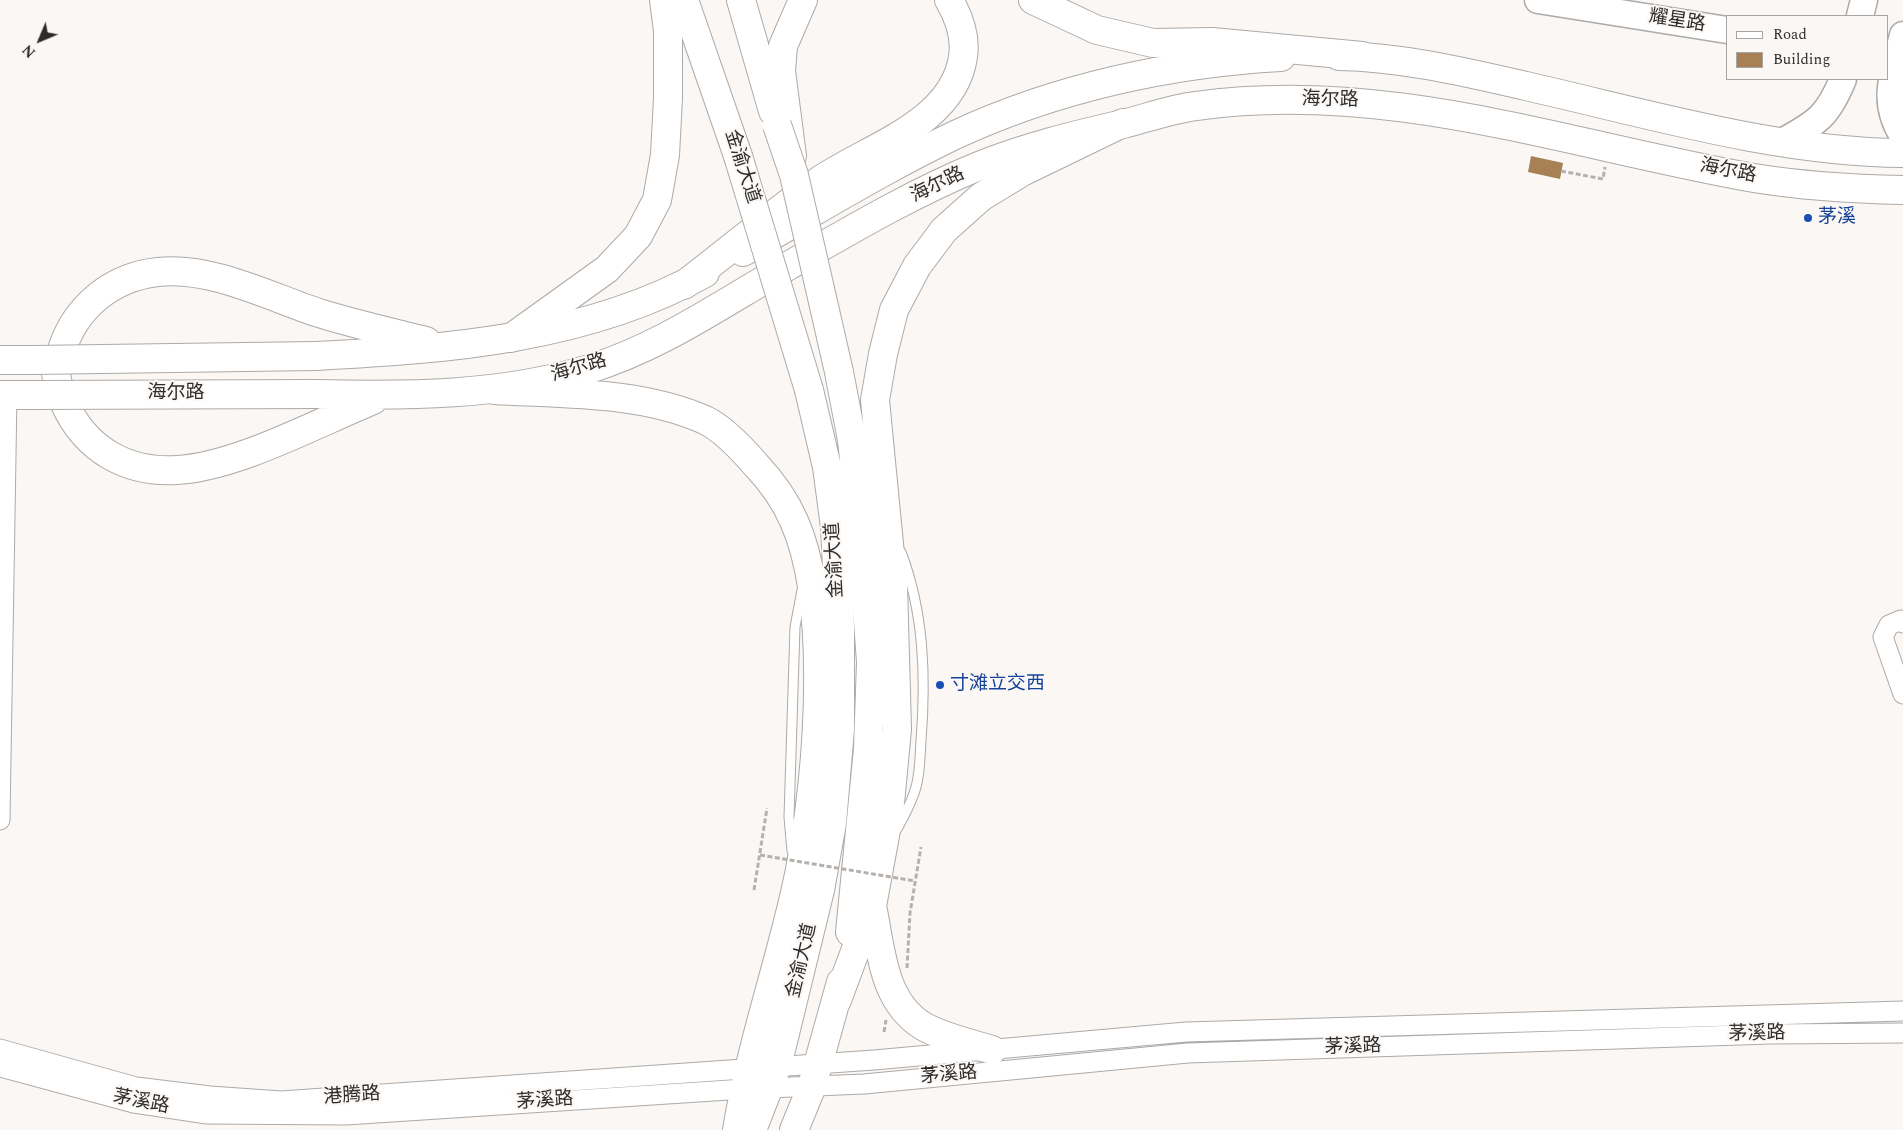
<!DOCTYPE html>
<html>
<head>
<meta charset="utf-8">
<style>
	body { margin:0 }
	#map { position:relative; width:1903px; height:1130px; overflow:hidden; background:#faf7f4; font-family:Spectral,serif }
	canvas { display:block }
	.legend { position:absolute; left:1726px; top:15px; width:162px; height:65px; box-sizing:border-box; background:#faf7f4; border:1px solid #a8a6a4; margin:0; padding:6px 9px; list-style:none; font-size:15px; color:#2e2d2c }
	.legend li { display:flex; align-items:center; gap:10px; height:25px }
	.legend b { width:25px; border:1px solid #a8a6a4 }
	.north { position:absolute; left:15px; top:15px; width:50px; height:50px; -webkit-text-stroke:4px #faf7f4; paint-order:stroke; rotate:225deg; font-size:14px; font-weight:700; line-height:20px; text-align:center; color:#2e2d2c }
	.north::after { content:''; display:block; margin:auto; width:18px; height:22px; background:#2e2d2c; clip-path:polygon(50% 0,100% 100%,50% 72%,0 100%) }
</style>
</head>
<body>
<div id="map">
<canvas width="1903" height="1130"></canvas>
<ul class="legend">
<li><b style="height:6px;background:#fff"></b>Road</li>
<li><b style="height:14px;background:#a78054"></b>Building</li>
</ul>
<div class="north">N</div>
</div>
<script>
const ctx = document.querySelector('canvas').getContext('2d');
ctx.lineJoin = 'round';
function paint(path, color) {
  ctx.fillStyle = color;
  ctx.fill(path, 'evenodd');
}
function strokePath(path, color, width, dash) {
  ctx.strokeStyle = color;
  ctx.lineWidth = width;
  ctx.lineCap = dash ? 'butt' : 'round';
  ctx.setLineDash(dash || []);
  ctx.stroke(path);
}
function write(font, color, halo, rows, align = 'center') {
  ctx.font = font + ' Spectral,"Noto Sans SC",serif';
  ctx.lineWidth = 4;
  ctx.setLineDash([]);
  ctx.textBaseline = 'middle';
  ctx.strokeStyle = halo;
  ctx.fillStyle = color;
  for (const [text, x, y, turn = 0] of rows) {
    ctx.save();
    ctx.translate(x, y);
    ctx.rotate((+turn || 0) * Math.PI / 180);
    ctx.textAlign = isNaN(turn) ? turn : align;
    if (halo) ctx.strokeText(text, 0, 0);
    ctx.fillText(text, 0, 0);
    ctx.restore();
  }
}
paint(new Path2D(`
	M1531,156l32,7 -3,16 -32,-7z`), '#a78054');
const lane = new Path2D(`
	M897,829c7,-13 15,-27 19,-42 4,-14 4,-31 5,-46 5,-64 3,-129 -20,-189
	M792,851l-3,-34 6,-190 7,-37`);
const street = new Path2D(`
	M1903,623l-2,-3 -12,5 -6,12 20,57
	M0,820l7,-425
	M0,1049l136,38 74,9 71,5 593,-41 312,-28 717,-21
	M0,1067l134,36 73,11 139,1 398,-26 120,-5 324,-31 583,-19 132,-1`);
const secondary = new Path2D(`
	M1538,0l189,30
	M1860,16l4,-16
	M1903,35c-9,38 -23,65 0,101
	M1782,142c35,-19 46,-26 61,-63`);
const primary = new Path2D(`
	M1339,56c63,1 126,16 187,30 123,28 250,66 377,67
	M743,252c70,-39 139,-82 212,-117 101,-47 215,-72 326,-78
	M316,356c132,-7 271,-17 389,-83
	M0,360h32
	M317,394c90,2 184,2 272,-25 72,-22 134,-66 199,-103 61,-35 125,-73 191,-100 47,-19 96,-31 144,-42 24,-6 48,-15 73,-18 191,-27 372,39 558,72 49,8 99,11 149,12
	M0,395h33
	M373,400c-56,23 -137,67 -196,70 -50,3 -91,-20 -112,-66 -4,-9 -8,-21 -9,-31 0,-6 4,-14 5,-20 13,-45 50,-76 97,-81 53,-6 112,25 161,41 35,11 71,19 107,28`);
const highway = new Path2D(`
	M684,0l54,156
	M741,0l32,111
	M1033,0l64,30 56,13 59,-1 150,14
	M792,156l-11,-85 2,-25 20,-46
	M684,285c44,-34 87,-70 132,-102 49,-35 137,-58 147,-126 3,-20 -4,-40 -14,-57
	M511,338l96,-69 31,-33 19,-36 8,-45 3,-57v-67l-4,-31
	M839,372l13,68 9,85 10,137 -3,87 -18,183
	M494,390c69,4 146,1 211,30 19,9 38,30 51,45 16,17 29,35 38,56 40,89 23,278 1,372 -18,79 -45,156 -58,237
	M872,906c9,42 10,95 51,120 21,12 47,17 69,24
	M837,1000l35,-94 17,-92 8,-85 -4,-144 -18,-185 8,-46 11,-44 23,-44 27,-36 37,-33 41,-25 101,-49
	M752,1130l25,-64 43,-176 12,-67 8,-94v-102l-5,-100 -8,-60 -18,-77
	M794,1130l18,-44 29,-104`);
strokePath(lane, '#adaaa7', 11);
strokePath(street, '#adaaa7', 21);
strokePath(secondary, '#adaaa7', 29);
strokePath(primary, '#adaaa7', 30);
strokePath(highway, '#adaaa7', 30);
strokePath(new Path2D(`
	M1561,171l42,8 2,-12
	M754,890l13,-82
	M907,968l3,-55 11,-66
	M884,1032l2,-12`), '#b4b1af', 3, [5, 2.5]);
strokePath(lane, '#fff', 9);
strokePath(street, '#fff', 19);
strokePath(secondary, '#fff', 26);
strokePath(primary, '#fff', 28);
strokePath(highway, '#fff', 28);
const primaryBridge = new Path2D(`
	M32,360l284,-4
	M33,395l284,-1`);
const highwayBridge = new Path2D(`
	M777,125l17,50 45,197
	M738,156l71,234`);
strokePath(primaryBridge, '#adaaa7', 30, []);
strokePath(highwayBridge, '#adaaa7', 30, []);
strokePath(new Path2D(`
	M760,855l155,26`), '#b4b1af', 3, [5, 2.5]);
strokePath(primaryBridge, '#fff', 28);
strokePath(highwayBridge, '#fff', 28);
for (const [x, y, r, color] of [
	[1808,218,5,"#1a4fb4"],
	[940,685,5,"#1a4fb4"]
]) {
  const dot = new Path2D();
  dot.arc(x, y, r, 0, 2 * Math.PI);
  ctx.fillStyle = color;
  ctx.fill(dot);
  strokePath(dot, '#faf7f4', 2);
}
write('19px', '#2e2d2c', '#faf7f4', [
	["耀星路",1677,22,9],
	["海尔路",1330,101,1],
	["金渝大道",741,167,72],
	["海尔路",1728,172,11],
	["海尔路",938,186,-26],
	["海尔路",579,369,-16],
	["海尔路",176,394],
	["金渝大道",836,560,-93],
	["金渝大道",803,961,-77],
	["茅溪路",1757,1035,-1],
	["茅溪路",1353,1048,-2],
	["茅溪路",949,1076,-5],
	["港腾路",352,1097,-4],
	["茅溪路",545,1102,-4],
	["茅溪路",141,1103,11]
]);
write('19px', '#164399', '#faf7f4', [
	["茅溪",1818,218],
	["寸滩立交西",950,685]
], 'left');
</script>
</body>
</html>
